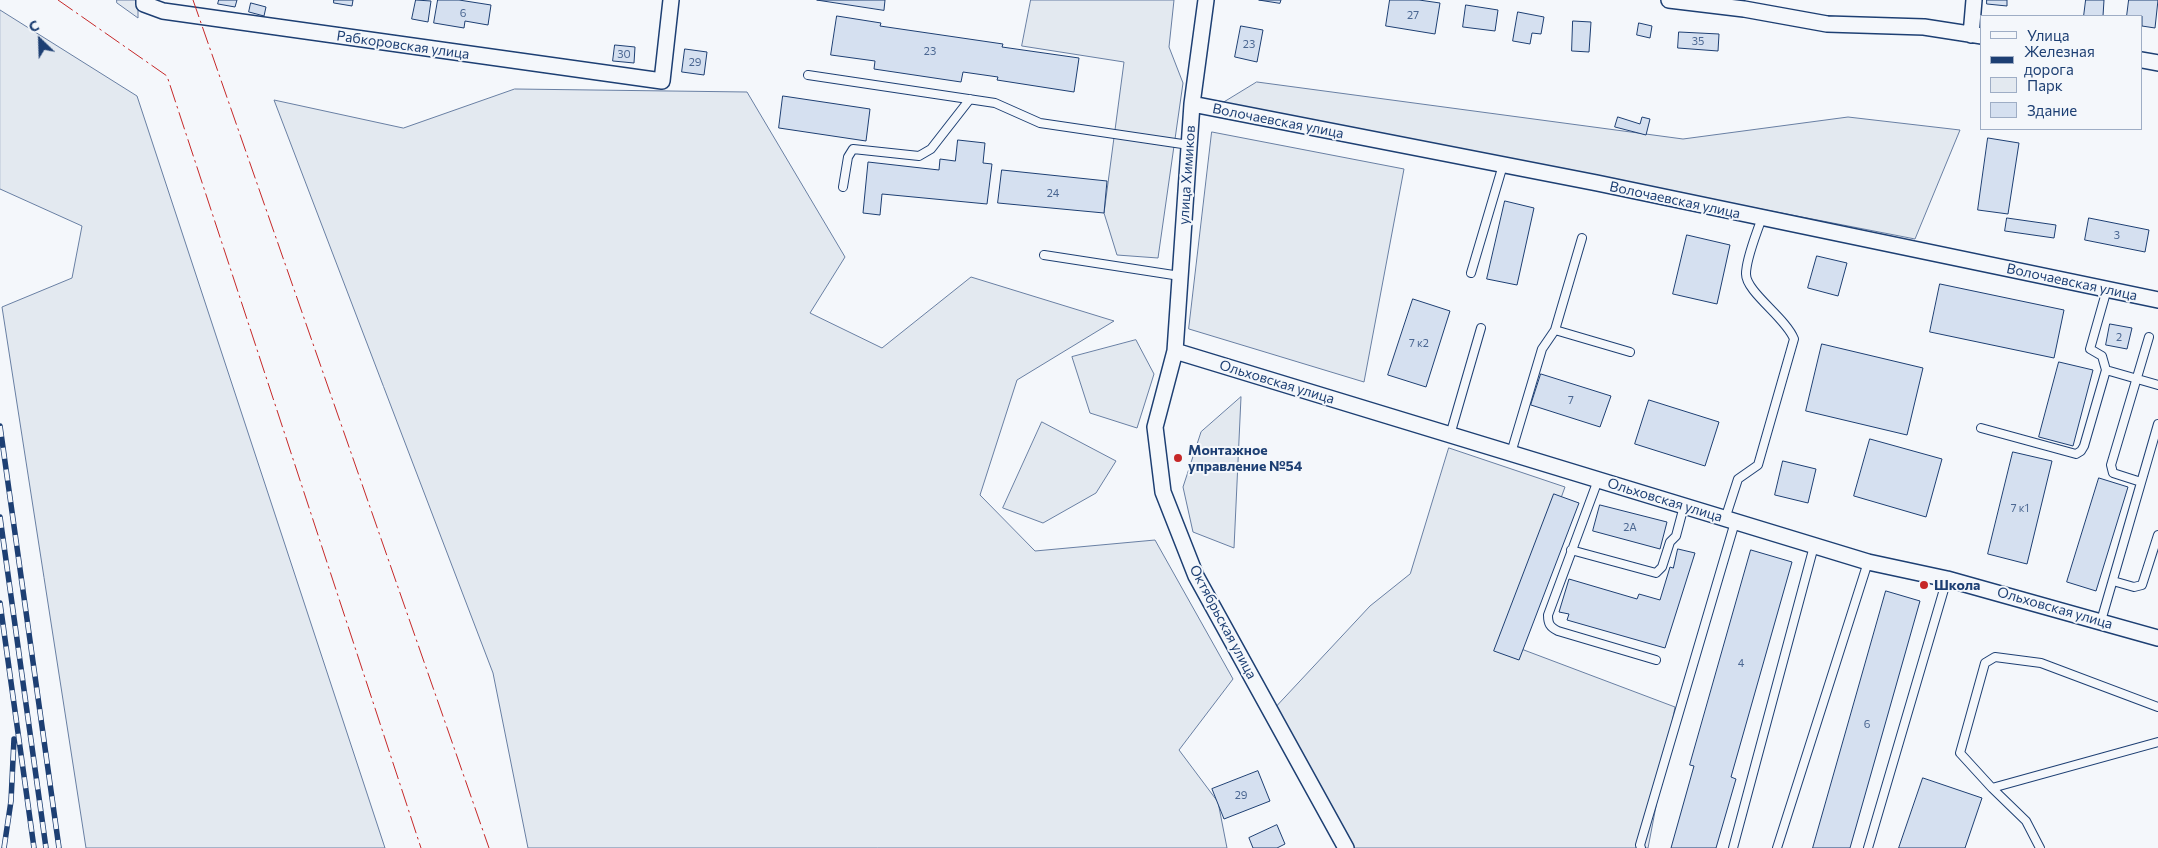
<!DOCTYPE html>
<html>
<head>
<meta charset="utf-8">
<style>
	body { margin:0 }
	#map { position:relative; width:2158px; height:848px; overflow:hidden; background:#f4f7fb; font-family:Commissioner,sans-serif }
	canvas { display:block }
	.legend { position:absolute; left:1980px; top:15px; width:162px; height:115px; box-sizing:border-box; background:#f4f7fb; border:1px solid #9eadc5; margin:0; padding:6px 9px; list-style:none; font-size:15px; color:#1d3f73 }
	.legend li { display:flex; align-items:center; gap:10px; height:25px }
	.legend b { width:25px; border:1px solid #9eadc5 }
	.north { position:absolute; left:15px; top:15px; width:50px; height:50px; -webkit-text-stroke:4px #f4f7fb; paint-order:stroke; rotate:336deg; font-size:14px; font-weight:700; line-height:20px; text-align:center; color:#1d3f73 }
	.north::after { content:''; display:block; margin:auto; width:18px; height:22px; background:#1d3f73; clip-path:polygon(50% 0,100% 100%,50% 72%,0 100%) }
</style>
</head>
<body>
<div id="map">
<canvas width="2158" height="848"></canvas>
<ul class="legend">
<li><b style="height:6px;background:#f4f7fb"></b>Улица</li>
<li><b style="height:6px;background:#1d3f73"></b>Железная дорога</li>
<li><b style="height:14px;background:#e3e9f0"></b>Парк</li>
<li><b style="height:14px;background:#d5e0f0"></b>Здание</li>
</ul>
<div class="north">С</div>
</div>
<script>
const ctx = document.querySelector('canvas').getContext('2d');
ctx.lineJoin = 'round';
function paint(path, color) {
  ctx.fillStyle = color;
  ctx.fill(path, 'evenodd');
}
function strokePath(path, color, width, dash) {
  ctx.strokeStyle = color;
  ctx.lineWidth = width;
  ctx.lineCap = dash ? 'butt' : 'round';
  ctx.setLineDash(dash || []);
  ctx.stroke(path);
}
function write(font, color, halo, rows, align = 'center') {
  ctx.font = font + ' Commissioner,sans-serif';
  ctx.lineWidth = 4;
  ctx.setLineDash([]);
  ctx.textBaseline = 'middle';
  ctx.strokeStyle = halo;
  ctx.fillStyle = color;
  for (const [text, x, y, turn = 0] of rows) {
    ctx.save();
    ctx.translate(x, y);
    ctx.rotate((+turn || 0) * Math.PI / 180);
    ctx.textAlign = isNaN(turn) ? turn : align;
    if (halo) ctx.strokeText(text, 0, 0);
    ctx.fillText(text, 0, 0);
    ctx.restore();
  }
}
const green = new Path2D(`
	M117,0h21v18l-21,-15z
	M1031,0h143l-5,47 14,36 -25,175 -41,-3 -13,-42 20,-151 -102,-16z
	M0,10l137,86 248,752h-299l-84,-541 70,-29 10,-52 -82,-37z
	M1257,82l426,57 165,-22 112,13 -45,109 -694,-135z
	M515,89l232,3 98,165 -35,56 72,35 89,-71 143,44 -97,59 -37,115 55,56 120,-11 78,139 -54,71 39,52 9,46h-699l-35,-175 -219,-573 129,28z
	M1212,132l192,37 -40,213 -175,-53z
	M1136,340l18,34 -17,54 -47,-15 -18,-56z
	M1241,397l-7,151 -41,-16 -10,-45 18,-55z
	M1042,422l74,39 -20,32 -53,30 -40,-15z
	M1449,448l116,39 -57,157 167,63 -27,141h-297l-80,-136 99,-106 40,-32z`);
paint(green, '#e3e9f0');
strokePath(green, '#687fa3', 1);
const building = new Path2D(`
	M219,0h18l-2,7 -17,-3z
	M334,0h19l-1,6 -18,-3z
	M416,0l15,1 -3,21 -16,-3z
	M438,0h21l32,5 -3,20 -23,-4 -1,7 -30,-5z
	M817,0h68l-1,10z
	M1259,0h22l-1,3z
	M1390,0h29l21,3 -5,31 -49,-8z
	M1987,0h20v6l-20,-2z
	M2086,0h18l-1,16h-19z
	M2129,0h29l-3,28 -13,-2v-10h-15z
	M251,3l15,4 -2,9 -15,-4z
	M1466,5l32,5 -3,21 -32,-4z
	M1518,12l26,5 -3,17 -9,-1 -2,11 -17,-3z
	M837,16l44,7 -1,3 123,18 -1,3 77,11 -5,34 -77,-12 1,-3 -35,-5 -2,10 -87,-13 1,-8 -44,-6z
	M1573,21l18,1 -2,30 -17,-1z
	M1639,23l13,3 -2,12 -13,-3z
	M1241,26l22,4 -6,32 -22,-5z
	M1679,32l40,2 -1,17 -40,-3z
	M615,45l20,2 -1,16 -21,-2z
	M685,49l22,3 -3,23 -22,-3z
	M783,96l87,13 -4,32 -87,-13z
	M1618,117l22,7 2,-7 8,2 -4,16 -31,-8z
	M1988,138l31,5 -11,71 -30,-4z
	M958,140l27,3 -2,20 9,1 -5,40 -105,-10 -2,21 -17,-2 5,-51 71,8 1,-11 15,2z
	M1002,170l105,11 -3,32 -106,-10z
	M1505,201l29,7 -17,77 -30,-6z
	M2007,218l49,7 -2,13 -49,-7z
	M2089,218l60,12 -4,22 -60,-12z
	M1687,235l43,10 -13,59 -44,-10z
	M1817,256l30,7 -9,33 -30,-8z
	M1940,284l124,26 -10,48 -124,-26z
	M1413,299l37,12 -24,76 -38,-12z
	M2110,324l22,4 -5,21 -21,-4z
	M1822,344l101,24 -16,67 -101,-24z
	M2059,362l34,8 -20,76 -34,-9z
	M1541,374l70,22 -11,31 -69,-22z
	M1649,400l70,22 -14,44 -70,-22z
	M1870,439l72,20 -16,58 -72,-21z
	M2013,452l39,9 -25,103 -39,-10z
	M1783,461l33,8 -8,34 -33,-8z
	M2099,478l29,9 -32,104 -29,-9z
	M1554,494l25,9 -60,157 -25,-9z
	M1600,505l67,17 -7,27 -67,-18z
	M1678,549l17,4 -30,95 -98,-28 2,-6 -10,-2 10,-33 68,20 2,-5 21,6 10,-33 3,1z
	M1751,550l41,12 -61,215 5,2 -20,69h-45l23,-82 -4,-1z
	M1886,591l34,10 -70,247h-37z
	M1258,771l12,30 -46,18 -12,-30z
	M1923,778l59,20 -17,50h-66z
	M1277,825l8,19 -8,4h-24l-4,-10z`);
paint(building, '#d5e0f0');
strokePath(building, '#1d3f73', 1);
const service = new Path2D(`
	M808,75l187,28 45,20 149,22
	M843,187l5,-30 5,-8 66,7 12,-7 39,-50
	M1044,255l136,21
	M1471,273l32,-108
	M1555,330l75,22
	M2106,370l-4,-14 -12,-7 17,-60
	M1981,428l95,26 5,-3 3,-5 22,-76 52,15
	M1450,435l31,-107
	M1511,453l31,-104 13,-19 27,-92
	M1598,480l-50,135c0,9 2,12 10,16l98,29
	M2141,482l-28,-9 -2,-8 38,-128
	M1725,519l13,-40 20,-14 36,-126c-8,-21 -48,-47 -48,-65 0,-16 11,-41 16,-57
	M1571,550l85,23 6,-6 8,-25 6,-6 8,-30
	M2113,581l21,6 8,-2 16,-50
	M2101,621l57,-197
	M2158,707l-117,-44 -46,-6 -10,6 -25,90 32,35 166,-46
	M1992,788l34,33 14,27
	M1641,848l-1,-3 95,-323
	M1733,848l81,-302
	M1777,848l91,-286
	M1868,848l79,-269`);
const minor = new Path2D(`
	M144,0v4l19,7 499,70 9,-81
	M1206,0l-14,104 -17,247 -20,76 8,65 33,84 150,272
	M1669,0l75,9 83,15 97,3 58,9
	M1971,35l3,-35
	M2142,60l16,3
	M1192,104l405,79 561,117
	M1175,351l693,211 79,17 211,59`);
strokePath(service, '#1d3f73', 10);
strokePath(minor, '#1d3f73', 18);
strokePath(service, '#f4f7fb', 8);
strokePath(minor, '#f4f7fb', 15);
const rail = new Path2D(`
	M0,426l59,422
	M0,517l46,331
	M0,603l34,245
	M4,848l7,-47 3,-62`);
strokePath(rail, '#1d3f73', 5.5);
strokePath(rail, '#f4f7fb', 4, [11]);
strokePath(new Path2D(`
	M58,0l109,76 254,772
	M193,0l296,848`), '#c62828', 1, [18, 4, 2.5, 4]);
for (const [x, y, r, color] of [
	[1178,458,5,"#c62828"],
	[1924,585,5,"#c62828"]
]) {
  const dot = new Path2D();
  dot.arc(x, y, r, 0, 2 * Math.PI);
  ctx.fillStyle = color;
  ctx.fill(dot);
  strokePath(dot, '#f4f7fb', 2);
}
write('11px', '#4b6792', null, [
	["6",463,13],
	["27",1413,15],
	["35",1698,41],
	["23",1249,44],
	["23",930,51],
	["30",624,54],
	["29",695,62],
	["24",1053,193],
	["3",2117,235],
	["2",2119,337],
	["7 к2",1419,343],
	["7",1571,400],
	["7 к1",2020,508],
	["2А",1630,527],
	["4",1741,663],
	["6",1867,724],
	["29",1241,795]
]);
write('14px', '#1d3f73', '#f4f7fb', [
	["Рабкоровская улица",403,45,8],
	["Волочаевская улица",1278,121,11],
	["улица Химиков",1187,175,-86],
	["Волочаевская улица",1675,200,12],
	["Волочаевская улица",2072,282,12],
	["Ольховская улица",1277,382,17],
	["Ольховская улица",1665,500,17],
	["Ольховская улица",2055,608,16],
	["Октябрьская улица",1223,622,62]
]);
write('bold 14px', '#1d3f73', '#f4f7fb', [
	["Монтажное",1188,450],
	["управление №54",1188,466],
	["Школа",1934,585]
], 'left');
</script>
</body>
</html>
